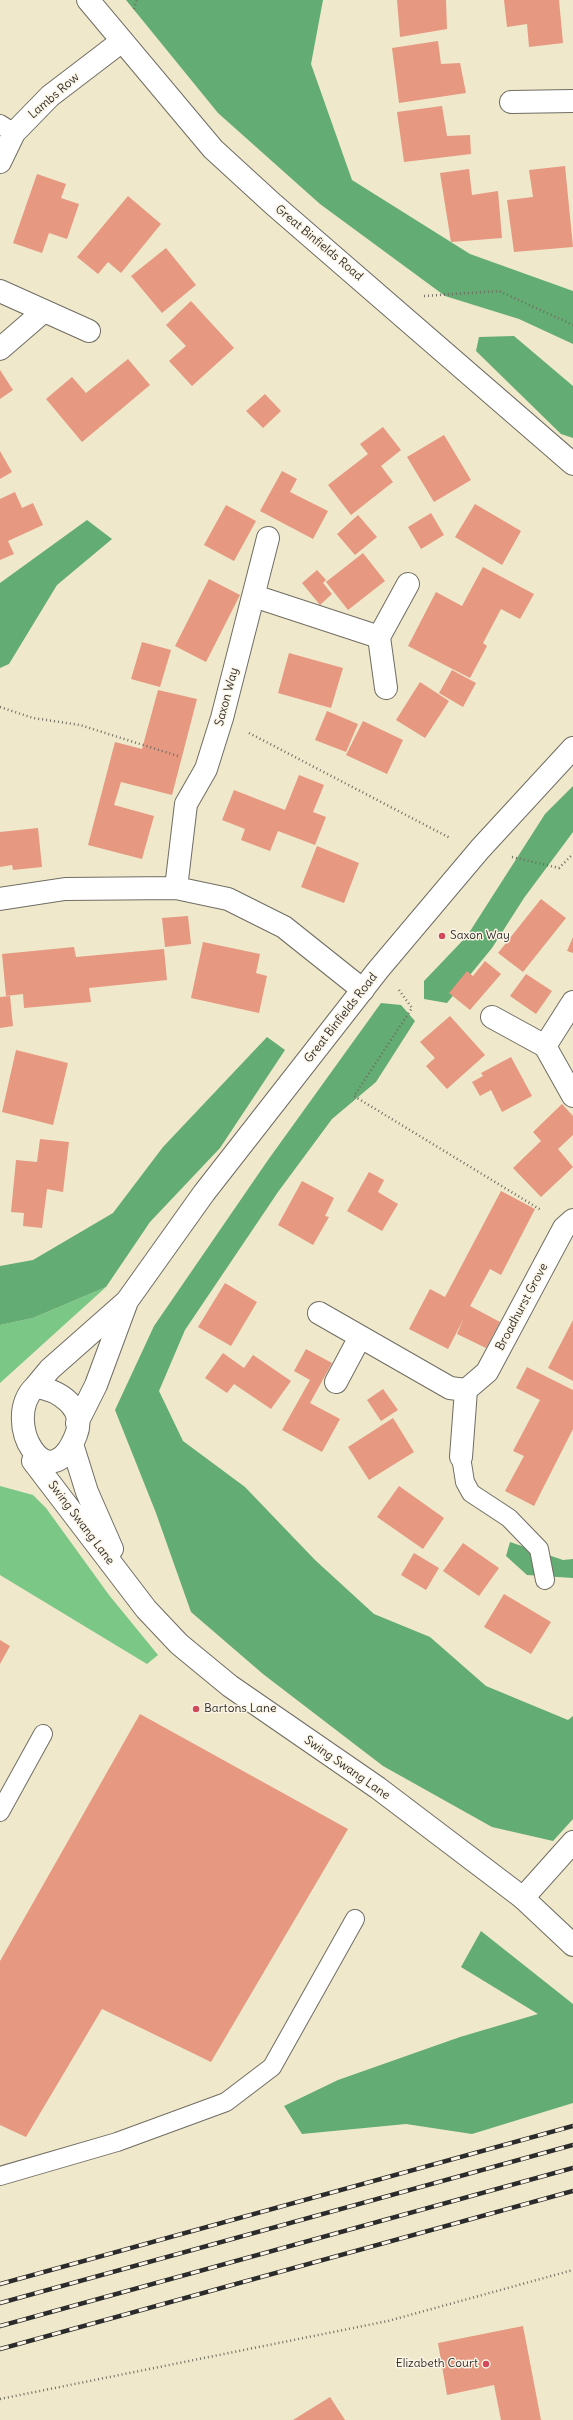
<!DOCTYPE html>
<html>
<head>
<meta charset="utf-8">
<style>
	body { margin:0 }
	canvas { display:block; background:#efe8cb }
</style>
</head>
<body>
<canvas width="573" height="2420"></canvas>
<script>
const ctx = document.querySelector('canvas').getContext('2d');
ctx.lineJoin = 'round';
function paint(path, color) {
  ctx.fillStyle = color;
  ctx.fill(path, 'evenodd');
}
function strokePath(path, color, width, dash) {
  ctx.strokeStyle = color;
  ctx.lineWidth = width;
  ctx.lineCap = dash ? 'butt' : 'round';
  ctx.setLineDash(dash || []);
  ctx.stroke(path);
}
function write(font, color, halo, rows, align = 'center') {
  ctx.font = font + ' Delius,sans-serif';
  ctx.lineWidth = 3;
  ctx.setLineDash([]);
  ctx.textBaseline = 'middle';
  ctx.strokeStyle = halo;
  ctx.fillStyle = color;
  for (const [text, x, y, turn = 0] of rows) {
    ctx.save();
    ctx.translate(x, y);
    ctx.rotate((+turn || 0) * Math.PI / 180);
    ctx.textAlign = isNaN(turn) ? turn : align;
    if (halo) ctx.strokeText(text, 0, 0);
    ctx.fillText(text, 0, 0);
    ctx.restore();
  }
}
paint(new Path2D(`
	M106,1287l-106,96v-58l33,-7z
	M0,1486l33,9 13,13 63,87 49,60 -11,9 -147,-89z`), '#7ac786');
paint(new Path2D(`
	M126,0h197l-12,64 41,116 118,74 103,37v53l-54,-25 -74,-23 -125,-92 -102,-91z
	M514,336l59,50v52l-12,-4 -85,-83 3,-14z
	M87,520l25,19 -55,46 -48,79 -9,4v-85z
	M573,786v46l-49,66 -32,50 -45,55 -23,-4v-18l43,-45 78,-122z
	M381,1003l20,2 14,16 -39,61 -44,37 -54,73 -93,138 -26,61 24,50 62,46 70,73 59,54 56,23 56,49 82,34 5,-4v103l-20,22 -61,-14 -109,-61 -120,-92 -72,-62 -35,-99 -41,-103 39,-84 114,-166z
	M267,1037l18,13 -65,98 -70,74 -44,65 -73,31 -33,7v-59l33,-6 80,-47 50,-66z
	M510,1542l53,18 10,-1v19l-46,-3 -21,-19z
	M481,1931l92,73v99l-101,31 -66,-10 -104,10 -18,-28 54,-26 122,-43 78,-23 -77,-47z`), '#63ac73');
paint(new Path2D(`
	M397,0h49l1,29 -47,8z
	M504,0h55l4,43 -34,4 -2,-23 -20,3z
	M438,41l3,23 19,-1 6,30 -67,10 -7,-55z
	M442,106l5,30 23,-1 1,19 -67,8 -7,-50z
	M565,166l8,81 -59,5 -7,-52 26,-3 -4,-27z
	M469,169l3,26 26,-4 4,47 -51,4 -11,-69z
	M37,174l29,10 -5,14 18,6 -12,35 -18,-6 -7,20 -29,-10z
	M128,196l33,28 -40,49 -13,-11 -10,12 -21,-17z
	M166,248l30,37 -34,28 -31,-37z
	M191,301l43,47 -42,38 -23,-25 17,-15 -20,-21z
	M128,359l22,26 -68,57 -36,-43 26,-22 14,16z
	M0,370l13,20 -13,9z
	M265,394l16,17 -18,17 -17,-17z
	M383,427l18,23 -20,16 12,16 -42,33 -23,-30 40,-31 -8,-10z
	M444,435l27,45 -37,22 -27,-45z
	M0,451l12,21 -12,7z
	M282,471l15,8 -7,13 38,19 -15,28 -53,-28z
	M15,492l7,16 11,-5 10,22 -35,16 6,13 -14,6v-61z
	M475,504l46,27 -19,34 -47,-28z
	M226,505l30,16 -22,40 -30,-16z
	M431,513l13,22 -23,14 -13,-22z
	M358,515l19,22 -22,18 -18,-21z
	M363,553l22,28 -37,29 -22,-28z
	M483,567l51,27 -14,25 -19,-10 -18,34 4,3 -17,32 -62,-32 28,-54 26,14z
	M317,570l9,10 -3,3 9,11 -12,11 -18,-22z
	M209,579l31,16 -34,67 -31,-16z
	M142,642l29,8 -11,37 -29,-8z
	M289,653l54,15 -12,40 -53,-15z
	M452,670l24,13 -13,24 -24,-14z
	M420,682l29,19 -24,37 -29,-18z
	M158,690l39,9 -25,96 -51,-13 -7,23 40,11 -12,43 -54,-14 27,-103 27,7z
	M327,711l31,13 -12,28 -31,-12z
	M363,721l40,19 -16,34 -41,-19z
	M299,775l25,10 -11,27 13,5 -11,28 -37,-14 -8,20 -29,-11 4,-11 -23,-9 12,-30 51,20z
	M38,828l4,39 -29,3 -1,-5 -12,2v-35z
	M317,846l42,17 -15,40 -43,-16z
	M541,899l25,19 -43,54 -25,-19z
	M188,916l3,28 -26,3 -3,-29z
	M573,937v16l-6,-2z
	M203,942l57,12 -4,19 11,3 -8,37 -68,-15z
	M74,947l2,10 88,-8 3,31 -78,8 2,14 -67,6 -1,-14 -17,2 -4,-42z
	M485,961l16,13 -31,36 -21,-17 18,-22 6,5z
	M526,974l26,17 -16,23 -26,-18z
	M10,996l3,30 -13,2v-31z
	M450,1016l35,39 -38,34 -21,-23 9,-8 -15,-16z
	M16,1050l52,13 -15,62 -51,-13z
	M511,1057l21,39 -30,16 -11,-22 -11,6 -8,-14 11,-6 -2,-3z
	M562,1104l11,12v19l-15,14 15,18 -32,30 -28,-29 28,-27 -8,-9z
	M40,1139l29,3 -6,50 -16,-3 -5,39 -19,-2 1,-13 -13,-1 5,-52 21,2z
	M369,1172l15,8 -6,12 20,12 -16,27 -35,-20z
	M302,1181l32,17 -9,18 4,1 -16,28 -35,-20z
	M501,1191l34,18 -34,66 -11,-6 -20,37 30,16 -14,26 -29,-14 7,-16 -16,31 -39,-20 21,-40 15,8z
	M225,1283l32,19 -26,44 -33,-19z
	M573,1320v61l-25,-13z
	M306,1349l26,14 -22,40 30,16 -18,33 -40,-22 28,-50 -16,-9z
	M223,1353l21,15 9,-13 38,26 -20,28 -37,-25 -7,9 -22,-15z
	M527,1367l46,23v39l-39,77 -29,-15 19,-35 -11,-5 27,-51 -24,-12z
	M383,1389l15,21 -17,11 -14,-21z
	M393,1418l21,34 -45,28 -21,-33z
	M399,1486l45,32 -21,31 -46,-32z
	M463,1543l36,25 -20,28 -36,-25z
	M414,1553l25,15 -13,22 -25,-15z
	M504,1594l47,28 -20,32 -47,-27z
	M0,1640l10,6 -10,18z
	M140,1714l208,115 -137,233 -109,-53 -76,128 -26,-12v-164z
	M523,2326l18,94h-40l-7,-35 -47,10 -9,-52z
	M330,2397l15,23h-52z`), '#e69881');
const lane = new Path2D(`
	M0,124l14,9
	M461,1457l4,25 6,11 38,25 30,31 6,31
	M0,1812l43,-78
	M0,2176l117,-34 109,-40 46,-35 83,-148`);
const street = new Path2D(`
	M511,102l62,-1
	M0,162l14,-29 36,-37 72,-55
	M0,291l89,40
	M0,349l44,-38
	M254,596l125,41
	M386,688l-7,-51 29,-53
	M176,888l10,-84 20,-35 16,-51 46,-180
	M0,899l65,-10 111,-1 52,11 56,28 79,63
	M492,1017l53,29 28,50
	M545,1046l28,-44
	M319,1313l131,75 16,2 21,-18 77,-144 9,-8
	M336,1382l24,-45
	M461,1457l5,-67
	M523,1898l50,-56`);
const secondary = new Path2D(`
	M88,0l125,149 60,55 300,260
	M35,1387l15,-18 77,-68 77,-108 174,-223 102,-121 93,-101
	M35,1387c23,2 52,21 41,48 -27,69 -76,-14 -41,-48z
	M77,1423l19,-38 30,-81
	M72,1444l15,48 25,57
	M33,1461l113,148 33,35 51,42 148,102 145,110 50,47`);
strokePath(lane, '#706d63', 20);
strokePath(street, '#706d63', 24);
strokePath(secondary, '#706d63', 24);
strokePath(new Path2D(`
	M134,9l3,-9
	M424,296l75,-5 74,34
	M0,707l33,11 47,7 98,31
	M249,733l201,105
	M512,857l47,11 14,-14
	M399,990l13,18 -58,88 187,114
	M0,2399l388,-78 185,-51`), '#706d63', 2.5, [1, 3]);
strokePath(lane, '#fff', 18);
strokePath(street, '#fff', 22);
strokePath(secondary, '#fff', 22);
const rail = new Path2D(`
	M0,2284l573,-158
	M0,2303l573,-158
	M0,2326l573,-158
	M0,2349l573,-158`);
strokePath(rail, '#2b2b2b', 4.5);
strokePath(rail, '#fcf5e5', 3, [9]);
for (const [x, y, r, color] of [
	[442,936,4,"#d1495b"],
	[196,1709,4,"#d1495b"],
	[486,2364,4,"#d1495b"]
]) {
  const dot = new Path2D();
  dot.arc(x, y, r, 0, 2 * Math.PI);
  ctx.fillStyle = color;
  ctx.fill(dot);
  strokePath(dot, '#fcf5e5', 1.5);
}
write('12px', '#2b2b2b', '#fcf5e5', [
	["Lambs Row",54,96,-41],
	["Great Binfields Road",319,243,40],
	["Saxon Way",227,697,-75],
	["Great Binfields Road",341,1018,-52],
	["Broadhurst Grove",522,1307,-62],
	["Swing Swang Lane",81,1523,53],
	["Swing Swang Lane",347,1768,35]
]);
write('12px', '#2b2b2b', '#fcf5e5', [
	["Saxon Way",450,936],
	["Bartons Lane",204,1709],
	["Elizabeth Court",478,2364,"right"]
], 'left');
</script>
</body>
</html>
